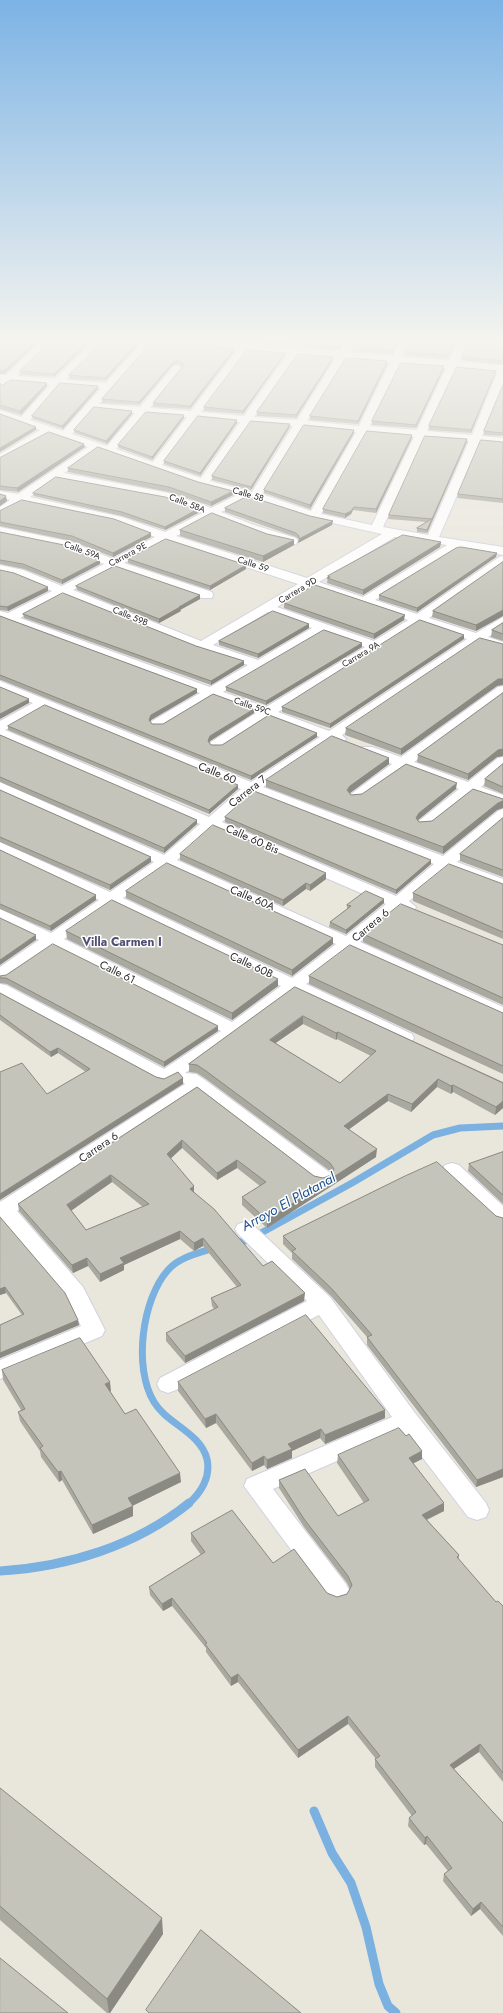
<!DOCTYPE html>
<html>
<head>
<meta charset="utf-8">
<style>
	body { margin:0 }
	canvas { display:block; background:#e9e6dc }
</style>
</head>
<body>
<canvas width="503" height="2013"></canvas>
<script>
const ctx = document.querySelector('canvas').getContext('2d');
ctx.lineJoin = 'round';
function strokePath(path, color, width, dash) {
  ctx.strokeStyle = color;
  ctx.lineWidth = width;
  ctx.lineCap = dash ? 'butt' : 'round';
  ctx.setLineDash(dash || []);
  ctx.stroke(path);
}
function paint(path, color) {
  ctx.fillStyle = color;
  ctx.fill(path, 'evenodd');
}
function write(font, color, halo, rows, align = 'center') {
  ctx.font = font + ' Jost,sans-serif';
  ctx.lineWidth = 3;
  ctx.setLineDash([]);
  ctx.textBaseline = 'middle';
  ctx.strokeStyle = halo;
  ctx.fillStyle = color;
  for (const [text, x, y, turn = 0] of rows) {
    ctx.save();
    ctx.translate(x, y);
    ctx.rotate((+turn || 0) * Math.PI / 180);
    ctx.textAlign = isNaN(turn) ? turn : align;
    if (halo) ctx.strokeText(text, 0, 0);
    ctx.fillText(text, 0, 0);
    ctx.restore();
  }
}
strokePath(new Path2D(`
	M235,1243l10,-2 16,-8 91,-50 81,-48 27,-7 43,-2
	M188,1504c13,-11 23,-27 19,-45 -7,-27 -40,-35 -53,-57 -21,-34 -12,-103 14,-132 11,-13 31,-17 46,-22`), '#7ab1e1', 7);
strokePath(new Path2D(`
	M0,1571c67,-4 136,-25 189,-68
	M314,1811l18,42 19,30 15,44 13,57 9,22 8,7`), '#7ab1e1', 9);
const minor = new Path2D(`
	M45,338h11l-39,38 38,3 42,-41h11l-42,42 40,3 40,-45h10l-57,66 41,3 34,-41 3,-1 5,3 -32,40 41,3 55,-73h10l-55,74 43,4 55,-78h10l-55,79 43,3 51,-82h10l-51,83 52,5 43,-88h10l-42,88 47,4 43,-92h10l-43,93 45,4 26,-64 5,-3v16l-21,52 21,2v6l-23,-2 -41,95 64,10v8l-43,-7 -85,52 42,14 82,-57 4,-1v10l-74,52 47,15 27,-16v10l-15,10 15,5v8l-24,-7 -137,92 4,4 -2,3 -5,1 -7,-1 -69,45 180,69 55,-45 5,-2v13l-46,40 46,17v11l-55,-21 -39,32 7,6 -2,4 -6,1 -8,-3 -40,33 143,65v13l-153,-70 -44,34 106,50 2,4 -2,4 -7,2 -7,-2 -103,-49 -69,52 -41,28 11,1 9,6 124,92 3,5 -3,5 -7,2 -7,-2 -118,-89 -180,118 66,76 22,43 -3,6 -102,43v-19l81,-34 -14,-28 -67,-79v-17l185,-118 -5,-6 1,-3 -17,8 -7,-2 -157,-85v-12l6,1 158,84 57,-38 -168,-84 -47,32 -6,1v-13l39,-27 -39,-19v-12l51,24 48,-33 -99,-47v-11l110,50 44,-30 -154,-69v-11l164,73 36,-31 -200,-86v-17l33,-18 -33,-13v-9l251,101 69,-45 -52,-19 -47,30h-10l-2,-3 2,-3 45,-29 -43,-15 -51,29h-10l-2,-3 2,-3 48,-28 -200,-74v-8l8,2 44,-22 -37,-15 -15,-3v-8l23,5 39,16 42,-22 -39,-16 -65,-13v-8l72,15 41,17 42,-22 -40,-15 -93,-20 -22,13v-8l10,-7 -10,-3v-6l18,3 70,-47 -39,-13 -49,28v-8l40,-24 -40,-14v-6l21,7 29,-32 -39,-3 -8,5 -3,-1v-11h6zM60,385l41,3 -38,43 -33,-11zM94,409l41,4 -28,33 -35,-12zM145,414l42,3 -34,45 -37,-13zM197,418l43,4 -39,56 -39,-13zM250,423l43,3 -41,66 -42,-11zM303,427l53,5 -45,79 -49,-17zM366,433l48,4 -42,88 -51,-11zM424,438l45,3 -41,94 -45,-8zM98,450l101,35 38,10 -26,13 -42,-15 -105,-20zM56,479l110,20 36,14 -37,19 -43,-15 -92,-20zM248,498l62,20 72,16 -75,44 -131,-42 36,-19c16,6 70,30 84,27l2,-3 -2,-3 -42,-13 -33,-13zM395,537l52,8 -84,52 -44,-15zM166,541l132,43 -97,57 -128,-51 42,-22 87,30h10l1,-3 -1,-3 -88,-29zM310,587l98,33 -34,21 -97,-34zM63,595l134,54 51,16 -38,22 -190,-69zM268,612l44,16 -54,32 -45,-15zM420,623l47,16 -138,92 -51,-19zM324,632l41,15 -99,60 -43,-15zM45,708l196,81 -32,28 -204,-87zM254,794l180,70 -38,32 -174,-74zM213,829l173,75 -40,32 -169,-76zM167,868l169,76 -44,34 -169,-80zM112,906l169,80 -49,36 -168,-83z
	M503,686v11l-89,65 54,20 30,-24 5,-1v11l-22,19 22,8v10l-31,-11 -41,33h-12l-2,-3 2,-3 40,-32 -55,-20 -43,31h-10l-3,-3 3,-3 41,-30 -30,-11 -2,-3 2,-3h10l29,10 97,-70z
	M452,1163l7,2 44,41v19l-7,-2 -51,-48 -3,-5 3,-5z
	M245,1222l7,2 78,73 85,116 71,90 3,7 -3,7 -9,3 -9,-3 -65,-85 -130,57 73,95 4,8 -4,8 -9,3 -9,-3 -84,-114 3,-7 145,-62 -73,-102 -143,75 -8,3 -8,-3 -3,-6 3,-6 147,-77 -69,-67 -3,-5 3,-5z`);
const tertiary = new Path2D(`
	M119,338h51l333,27v8l-378,-32z`);
strokePath(minor, '#d1d1e0', 2);
strokePath(tertiary, '#d1d1e0', 2);
paint(minor, '#fff');
paint(tertiary, '#fff');
paint(new Path2D(`
	M54,338v39l-34,-2v-4z
	M191,338h54l-4,4z
	M297,338l-6,8 -37,-3v-3z
	M346,338l-7,12 -35,-3v-3z
	M358,338h42l-8,17 -40,-4v-3z
	M458,338l-10,21 -43,-3v-4z
	M503,338v27l-42,-5 1,-3z
	M124,339l15,1v4l-34,37 -36,-2v-4z
	M152,342l82,10 -44,57 -37,-2v-4l29,-36 -5,-3 -4,1 -34,40 -37,-2v-4z
	M284,356l-41,58 -39,-3v-4z
	M333,360l-37,58 -39,-2v-4z
	M387,361v4l-29,59 -48,-4v-4z
	M444,369l-28,59 -44,-3v-4z
	M495,374l-24,59 -42,-3v-4z
	M0,383l2,2 45,-2v3l-26,29 -21,-6z
	M503,385v51l-19,-1v-4z
	M98,389l-35,40 -30,-10 -1,-3z
	M132,414l-25,30 -32,-11 -1,-3z
	M184,418l-32,42 -33,-12 -1,-3z
	M237,420v3l-37,53 -36,-12v-3z
	M290,427l-39,63 -39,-10v-4z
	M354,430v3l-44,76 -46,-16v-3z
	M412,438l-36,75 -23,-3 -2,4 -6,4 -22,-5v-4z
	M467,439v3l-40,91 -10,-1v-4l9,-6 -38,-3 1,-4z
	M503,442v61l-46,-5 1,-4z
	M85,447l-67,45 -18,-2v-32z
	M68,468l165,27 -22,11 -42,-14 -101,-20z
	M33,493l165,16v4l-33,17 -43,-14 -88,-20z
	M225,508l107,17 -34,18 1,-4 -3,-2 -71,-25z
	M0,511l151,22v4l-38,20 -41,-16 -72,-15z
	M180,530l114,15 -31,17 -83,-26z
	M0,532l100,32 -38,20 -38,-15 -24,-5z
	M441,542l-1,5 -77,48 -36,-12 1,-7z
	M496,557l-79,55 -38,-12v-5z
	M128,559l118,10 -36,21 -82,-27z
	M503,562l-27,69 -44,-14 1,-6z
	M0,570l48,21 -40,20 -8,-1z
	M76,586l124,9v4l-20,11 1,1 -22,12 -82,-33z
	M284,603l120,17 -30,19 -90,-31z
	M23,614l221,51 -33,20 -187,-67z
	M0,616l197,73v4l-46,27 -1,2 2,2h11l91,-11 -44,28 -1,2 2,2h11l95,-8 -66,43 -250,-100h-1z
	M503,623v18l-12,-4 1,-7z
	M309,628l-51,30 -39,-13v-4z
	M464,639l-134,89 -48,-16v-5z
	M362,643v4l-96,58 -40,-14v-4z
	M497,686l-96,69 -56,-20 1,-7z
	M503,693v63l-6,1 -29,23 -51,-18 1,-7z
	M8,726l230,63 -29,25 -201,-84z
	M0,735l197,89 -33,29 -164,-71z
	M389,764l-39,29 1,2 105,-6 -38,31 1,2 13,-1 71,-22v9l-6,2 -54,44 -177,-67v-7z
	M503,764v30l-19,-8 1,-7z
	M0,790l151,67v5l-41,28 -110,-48z
	M225,817l206,47 -35,30 -171,-72z
	M503,818v59l-43,-16v-7z
	M0,850l96,50 -45,31 -51,-22z
	M180,854l146,19v6l-16,12 -4,-2 -23,17 -103,-46z
	M503,884v55l-90,-38v-8z
	M126,891l207,47v6l-41,32 -166,-78z
	M384,899v4l-38,31 -17,-7 1,-5 17,-13v-4z
	M66,931l212,55 -46,34 -165,-81z
	M363,934l140,11v60l-140,-63z
	M0,976l218,55 -54,36 -157,-83 -7,-1z
	M309,976l194,37v61l-194,-90z
	M295,987l208,95v26l-8,7 -42,-23 -2,2 -14,-7 -26,25 -23,-11 -39,28 27,28 -109,71 -25,-23v-8l18,-11 -23,-18 -20,12 -35,-32 -12,11 24,27v6l69,74 41,35 -119,62 -19,-22v-8l48,-24 -2,-3 -1,-8 26,-11 -34,-41 -9,5 -14,-12 -56,26v5l-24,12 -12,-16 -15,7 -54,-62 -1,-7 179,-117 117,89 9,2 8,-3v-2l-1,-2 -124,-92 -9,-6 -8,-1v-8zM303,1024l33,16 1,-1 34,17 -31,27 -65,-40zM112,1182l31,25 -57,23 -15,-20z
	M0,993l156,84 8,2 19,-1v6l-136,10 39,-22 -28,-19 -7,4 -51,-37z
	M503,1152v52l-35,-33 1,-7z
	M496,1216l7,2v259l-27,10 -109,-142v-8l-36,-41 -39,-37v-6l-9,-9v-8z
	M0,1217l79,108 -79,33v-33l22,-10 -16,-22 -6,2z
	M2,1370l109,21h-1l15,23 56,68 -49,24 1,10 -40,18 -31,-54 -3,2 -18,-25 -1,-6 -20,-30 -2,-9 3,-2 -18,-30z
	M178,1382l207,36 -60,26 -5,-6 -28,13v7l-25,11 -3,-4 -12,6 -36,-48 -10,5 -28,-37z
	M406,1436l16,15v8l-9,4 31,48 -17,9 32,35v5l37,42 7,4v176l-24,-30 -25,17 49,54v113l-23,-27 -9,7 -28,-35 1,-7 4,-3 -22,-27 -2,1 -16,-19 1,-8 3,-2 -37,-49v-8h1l-28,-35 -50,34 -60,-76 -7,4 -25,-34v-4l-34,-42 -9,5 -13,-16 -1,-8 52,-32 -10,-14v-8l82,30 54,30 10,4 10,-3 3,-5 -3,-6 -43,-56 -25,-39v-8l59,36 26,-13 -27,-40 1,-8z
	M0,1788l163,146 -53,79h-3l-107,-93z`), '#a9a9a0');
paint(new Path2D(`
	M39,338h4l-38,36h-5v-4z
	M91,338h4l-41,39v-3z
	M241,338h4l-4,4z
	M295,338h2l-6,8v-3z
	M344,338h2l-7,12v-3z
	M399,338h1l-8,17v-4z
	M457,338h1l-10,21 1,-4z
	M139,340v4l-34,37v-3z
	M234,348v4l-44,57v-3z
	M285,353l-1,3 -41,58v-3z
	M333,357v3l-37,58v-3z
	M176,360l1,4 -4,1 -34,40v-3l34,-40z
	M387,361v4l-29,59v-3z
	M444,366v3l-28,59v-3z
	M496,371l-1,3 -24,59v-3z
	M47,383v3l-26,29 -1,-4z
	M98,386v3l-35,40 -1,-3z
	M132,411v3l-25,30 -1,-3z
	M184,415v3l-32,42v-3z
	M237,420v3l-37,53v-3z
	M290,424v3l-39,63v-3z
	M36,427v3l-36,22v-4z
	M354,430v3l-44,76v-4z
	M412,435v3l-36,75v-4z
	M467,439v3l-40,91v-3z
	M84,444l1,3 -67,45 -1,-4z
	M233,491v4l-22,11v-4z
	M6,496l1,5 -7,5v-5z
	M354,507l-1,3 -2,4 -6,4v-4z
	M198,509v4l-33,17v-3z
	M333,521l-1,4 -34,18 1,-4z
	M151,533v4l-38,20v-4z
	M294,540v5l-31,17v-6z
	M441,542l-1,5 -77,48v-5z
	M497,553l-1,4 -79,55v-4z
	M100,560v4l-38,20v-4z
	M246,565v4l-36,21v-4z
	M48,587v4l-40,20 -1,-4z
	M200,595v4l-20,11 1,1 -22,12v-4l20,-12z
	M503,610v6l-27,15v-6z
	M405,615l-1,5 -30,19v-5z
	M309,624v4l-51,30v-4z
	M464,635v4l-134,89v-4z
	M362,643v4l-96,58v-4z
	M244,661v4l-33,20v-4z
	M498,679h5v6l-6,1 -96,69v-6z
	M197,689v4l-46,27 -2,5v-5l2,-5z
	M29,699v4l-29,16v-5z
	M254,709v4l-44,28 -2,5v-5l2,-5z
	M317,733v4l-66,43v-4z
	M503,749v7l-6,1 -29,23v-6l30,-24z
	M389,758v6l-39,29 -3,-3 3,-4z
	M457,783l-1,6 -38,31 -2,-2 3,-5z
	M238,785v4l-29,25v-4z
	M503,801v7l-6,2 -54,44v-7l55,-44z
	M197,820v4l-33,29v-5z
	M151,857v5l-41,28v-5z
	M431,860v4l-35,30v-4z
	M326,873v6l-16,12v-6z
	M306,883v6l-23,17v-6z
	M96,895v5l-45,31 -1,-5z
	M384,899v4l-38,31v-4z
	M36,935v5l-36,25v-5z
	M333,938v6l-41,32v-6z
	M278,979v7l-46,34v-7z
	M303,1016v8l-33,23v-7z
	M218,1026v5l-54,36v-5z
	M338,1032l-1,7 -1,1v-7z
	M58,1048v5l-7,4 -1,-5z
	M183,1078v6l-183,116v-6z
	M438,1079l-1,8 -26,25 1,-8z
	M453,1085v7l-2,2v-8z
	M388,1094v7l-44,32v-7z
	M503,1101v7l-8,7 1,-8z
	M182,1140v8l-15,14v-8z
	M377,1149l-1,8 -109,71v-8z
	M237,1160v8l-20,12v-7z
	M111,1175l1,7 -44,31 -1,-8z
	M194,1186v8l-4,-5z
	M180,1231v8l-56,26v5l-24,12v-8l20,-16z
	M203,1238v8l-9,5v-8z
	M87,1258l1,8 -15,7 -1,-8z
	M5,1287l1,6 -6,2v-6z
	M305,1293l-1,8 -119,62v-7z
	M78,1320l1,5 -79,33v-5z
	M110,1382l1,9 -5,2 -1,-9z
	M385,1410v8l-60,26v-9z
	M216,1414v9l-10,5 -1,-9z
	M321,1429l-1,9 -28,13v7l-25,11v-9l21,-16z
	M422,1451v8l-14,7 1,-8z
	M264,1456v9l-12,6v-8z
	M503,1469v8l-27,10 1,-7z
	M61,1471l1,9 -3,2 -1,-10z
	M180,1473l1,9 -53,26v-10z
	M444,1503v8l-23,11 1,-7z
	M133,1506v10l-40,18 -1,-9z
	M172,1598v8l-9,5 -1,-7z
	M238,1674v8l-7,4v-8z
	M348,1716v8l-50,34v-8z
	M480,1744l-1,8 -30,20 1,-7z
	M427,1836l-1,8 -2,1 1,-7z
	M481,1902l-1,7 -9,7 2,-7z
	M162,1918l1,16 -53,79h-1l-2,-14z`), '#8a8982');
const building = new Path2D(`
	M0,338h39l-34,32h-5z
	M54,338h37l-37,36 -34,-3z
	M106,338h17l16,2 -34,38 -36,-3z
	M255,338h40l-4,5 -37,-3z
	M308,338h36l-5,9 -35,-3z
	M358,338h41l-7,13 -40,-3z
	M412,338h45l-8,17 -44,-3z
	M470,338h33v23l-41,-4z
	M152,342l82,6 -44,58 -37,-3 30,-37v-3l-7,-3 -3,2 -34,40 -37,-3z
	M247,350l38,3 -42,58 -39,-4z
	M298,354l35,3 -37,58 -39,-3z
	M346,358l41,3 -29,60 -48,-5z
	M401,363l43,3 -28,59 -44,-4z
	M457,367l39,4 -25,59 -42,-4z
	M11,380l36,3 -27,28 -20,-6v-22l2,2z
	M60,383l38,3 -36,40 -30,-10z
	M503,385v48l-19,-2z
	M94,407l38,4 -26,30 -32,-11z
	M146,412l38,3 -32,42 -34,-12z
	M0,414l36,13 -36,21z
	M198,416l39,4 -37,53 -36,-12z
	M251,421l39,3 -39,63 -39,-11z
	M304,425l50,5 -44,75 -46,-15z
	M367,431l45,4 -36,74 -22,-2 -3,4 -6,3 -22,-5z
	M49,432l35,12 -67,44 -17,-2v-28z
	M425,436l42,3 -35,80 -43,-4z
	M481,440l22,2v57l-45,-5z
	M98,447l100,35 35,9 -22,11 -42,-15 -101,-19z
	M56,477l109,20 33,12 -33,18 -43,-15 -89,-19z
	M0,494l6,2 -6,5z
	M248,496l62,20 23,5 -34,18v-3l-3,-3 -71,-25z
	M22,500l92,19 37,14 -38,20 -41,-17 -72,-14v-11z
	M212,513l55,21 27,6 -31,16 -83,-26z
	M432,519l-5,11 -10,-2z
	M0,532l64,13 36,15 -38,20 -39,-16 -23,-4z
	M403,535l38,7 -78,48 -36,-12 3,-1 -2,-1z
	M166,539l80,26 -36,21 -82,-27z
	M461,547l36,6 -80,55 -38,-13 77,-47z
	M503,562v48l-27,15 -43,-14z
	M115,566l85,29 -21,12h1l-21,12 -83,-33z
	M0,570l14,3 34,14 -41,20 -7,-1z
	M315,585l90,30 -31,19 -90,-31z
	M63,593l133,53 48,15 -33,20 -188,-67z
	M273,611l36,13 -51,30 -39,-13z
	M0,616l197,73 -46,26 -2,5 3,4h11l50,-30 41,15 -44,27 -2,5 3,4h11l47,-30 48,18 -66,43 -251,-101z
	M420,620l44,15 -134,89 -48,-17z
	M503,623v11l-11,-4z
	M324,630l38,13 -96,58 -40,-14z
	M480,638l23,6v35h-5l-97,70 -55,-21z
	M0,687l29,12 -29,15z
	M503,693v56l-5,1 -30,24 -50,-19z
	M45,705l193,80 -29,25 -201,-84z
	M0,735l197,85 -33,28 -164,-71z
	M332,736l57,22 -39,28 -3,4 4,5 11,-1 44,-30 51,19 -38,30 -3,5 3,4 13,-1 41,-32 30,10v2l-5,2 -55,44 -177,-67z
	M503,764v23l-18,-8z
	M0,790l151,67 -41,28 -110,-48z
	M254,791l177,69 -35,30 -171,-73z
	M503,818v52l-43,-16z
	M213,825l113,48 -16,12 -4,-2 -23,17 -103,-46z
	M0,850l96,45 -46,31 -50,-22z
	M167,863l166,75 -41,32 -166,-79z
	M449,864l54,20v48l-90,-39z
	M366,891l18,8 -38,31 -16,-8 21,-16 -4,-1z
	M112,900l166,79 -46,34 -166,-82z
	M401,904l102,41v53l-140,-64z
	M0,918l36,17 -36,25z
	M53,944l165,82 -54,36 -158,-84h-6v-2l6,-1z
	M350,945l153,68v53l-194,-90z
	M295,987l208,96v18l-7,6 -43,-22 -2,1 -13,-7 -26,25 -24,-10 -44,32 33,23 -110,71 -25,-23 24,-15 -29,-22 -20,13 -35,-33 -15,14 27,32 -4,3 24,20 49,57 9,-5 33,32 -120,63 -19,-23 52,-26 -7,-9 30,-13 -38,-47 -9,5 -14,-12 -60,27 4,5 -24,11 -13,-16 -15,7 -54,-61 179,-117 117,89 9,2 8,-3 3,-6 -4,-6 -124,-92 -9,-6 -8,-1zM303,1016l33,17 2,-1 38,19 -36,32 -70,-43zM111,1175l38,29 -63,26 -19,-25z
	M0,993l156,84 8,2 14,-7 5,6 -183,116v-122l22,-9 25,31 43,-25 -32,-21 -8,4 -50,-37z
	M503,1152v43l-34,-31z
	M437,1162l59,54 7,2v251l-26,11 -110,-143 5,-2 -41,-47 -39,-37 4,-2 -13,-13 122,-60z
	M0,1217l65,76 13,27 -78,33v-28l24,-11 -19,-27 -5,2z
	M306,1315l79,95 -60,25 -4,-6 -33,15 4,5 -25,11 -3,-4 -12,7 -36,-49 -11,5 -27,-37z
	M80,1338l30,44 -5,2 20,30 11,-5 44,64 -52,25 5,8 -41,19 -31,-54 -3,1 -18,-24 3,-2 -25,-34 7,-3 -23,-39z
	M399,1428l7,8 3,-2 13,17 -13,7 35,45 -22,12 37,40 -2,2 39,45 2,-1 5,5v167l-23,-29 -30,21 53,58v104l-22,-25 -8,7 -29,-35 8,-6 -25,-32 -2,2 -16,-20 7,-6 -41,-53 5,-3 -32,-40 -50,34 -60,-76 -7,4 -26,-34 2,-1 -35,-45 -10,6 -13,-17 56,-35 -14,-19 41,-23 41,53 21,-14 33,44 10,4 10,-3 5,-9 -4,-9 -44,-57 -25,-39 26,-11 33,47 31,-16 -31,-45z
	M0,1788l162,130 -55,81 -107,-93z
	M201,1930l100,83h-152l-3,-3z
	M0,1958l68,55h-68z`);
paint(building, '#c5c4ba');
strokePath(building, '#8a8982', 1);
const sky = ctx.createLinearGradient(0, 0, 0, 620);
sky.addColorStop(0, '#7cb3e5');
sky.addColorStop(0.55, '#f5f4ef');
sky.addColorStop(1, '#f5f4ef00');
ctx.fillStyle = sky;
ctx.fillRect(0, 0, 503, 620);
write('9px', '#292929', '#fff', [
	["Calle 58",248,495,16],
	["Calle 58A",187,504,21],
	["Calle 59A",82,551,20],
	["Carrera 9E",128,555,-28],
	["Calle 59",253,565,18],
	["Carrera 9D",298,591,-31],
	["Calle 59B",130,617,22],
	["Carrera 9A",361,655,-31],
	["Calle 59C",252,707,19]
]);
write('11px', '#292929', '#fff', [
	["Calle 60",217,774,22],
	["Carrera 7",248,792,-38],
	["Calle 60 Bis",252,840,24],
	["Calle 60A",252,899,23],
	["Carrera 6",371,926,-40],
	["Calle 60B",251,966,25],
	["Calle 61",117,973,26],
	["Carrera 6",99,1148,-34]
]);
write('bold 12px', '#4f4e74', '#fff', [
	["Villa Carmen I",122,943]
]);
write('italic 14px', '#1c4e89', '#fff', [
	["Arroyo El Platanal",289,1203,-29]
]);
</script>
</body>
</html>
